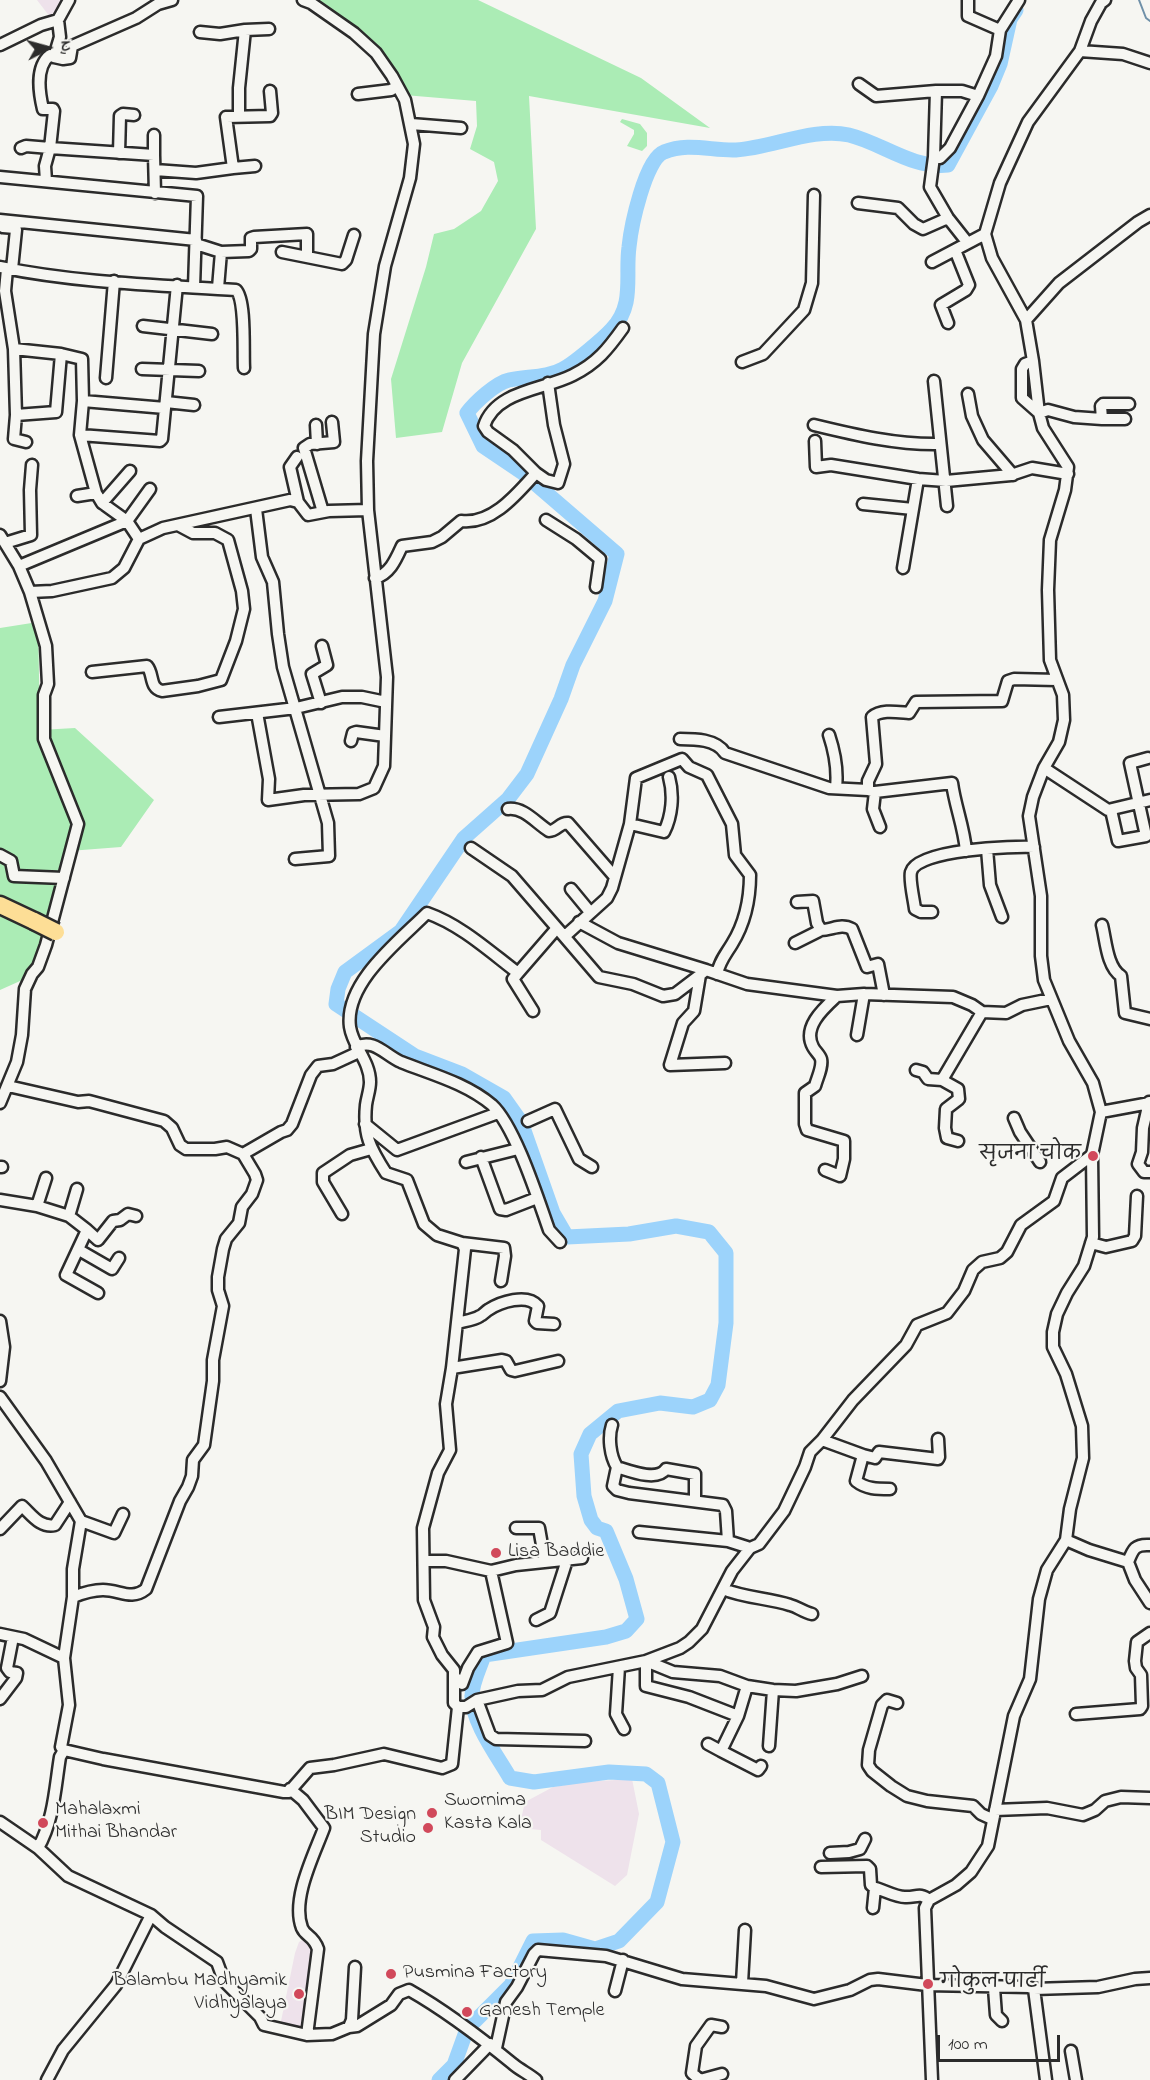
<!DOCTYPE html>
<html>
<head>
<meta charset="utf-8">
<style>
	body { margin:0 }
	#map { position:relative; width:1150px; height:2080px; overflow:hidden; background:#f6f6f2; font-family:"Indie Flower",sans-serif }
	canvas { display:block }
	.north { position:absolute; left:18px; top:18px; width:60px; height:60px; -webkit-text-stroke:4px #f6f6f2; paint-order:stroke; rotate:84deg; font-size:16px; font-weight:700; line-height:24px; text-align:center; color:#2b2b2b }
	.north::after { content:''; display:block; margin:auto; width:21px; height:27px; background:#2b2b2b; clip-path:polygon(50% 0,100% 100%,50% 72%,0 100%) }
	.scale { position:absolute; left:937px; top:2035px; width:123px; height:27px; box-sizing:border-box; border:3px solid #2b2b2b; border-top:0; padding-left:8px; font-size:18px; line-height:21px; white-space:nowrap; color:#2b2b2b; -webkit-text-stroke:4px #f6f6f2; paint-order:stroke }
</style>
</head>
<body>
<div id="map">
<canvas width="1150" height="2080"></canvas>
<div class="north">N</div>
<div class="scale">100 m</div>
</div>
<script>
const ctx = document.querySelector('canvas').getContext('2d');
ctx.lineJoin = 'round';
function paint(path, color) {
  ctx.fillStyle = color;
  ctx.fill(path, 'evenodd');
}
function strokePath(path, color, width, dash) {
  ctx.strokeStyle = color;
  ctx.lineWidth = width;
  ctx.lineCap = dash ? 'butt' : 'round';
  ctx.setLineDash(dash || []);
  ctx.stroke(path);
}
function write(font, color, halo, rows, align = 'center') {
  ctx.font = font + ' "Indie Flower","Playpen Sans Deva",sans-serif';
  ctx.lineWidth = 4.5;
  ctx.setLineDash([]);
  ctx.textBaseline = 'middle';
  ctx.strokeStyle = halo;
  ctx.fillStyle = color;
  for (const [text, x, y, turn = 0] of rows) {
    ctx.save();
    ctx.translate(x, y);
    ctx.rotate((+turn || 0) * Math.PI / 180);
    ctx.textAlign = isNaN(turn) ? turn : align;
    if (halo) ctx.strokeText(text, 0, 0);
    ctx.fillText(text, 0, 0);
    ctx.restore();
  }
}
paint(new Path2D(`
	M37,0h27l-14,17z
	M632,1779l7,35 -12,61 -12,11 -74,-46v-10l-22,-2 6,-26 28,-15 29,-5z
	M304,1939l10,3 -9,90 -25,-6 15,-73 4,-11z`), '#eee2eb');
paint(new Path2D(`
	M310,0h168l163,78 69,50 -181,-32 7,133 -74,134 -20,69 -46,6 -5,-59 35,-112 8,-33 20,-5 27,-18 17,-30 -4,-19 -24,-13 7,-23 -1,-25 -72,-6 -14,-28z
	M622,119l18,5 7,9v13l-5,5 -15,-5 7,-12v-4l-14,-8z
	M38,622l2,108 35,-2 79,72 -33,47 -52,4 -31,122 -38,17v-362z`), '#abecb5');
strokePath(new Path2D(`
	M1139,0l7,18 4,3`), '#6f90a8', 2);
strokePath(new Path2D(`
	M439,2080l15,-15 13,-36 44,-44 22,-44 30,-1 32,9 24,-8 38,-39 16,-60 -15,-59 -12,-9 -37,-2 -75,10 -24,-4c-12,-21 -39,-57 -38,-82 0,-14 8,-28 12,-41l122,-18 20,-6 11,-12 -11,-40 -20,-48 -9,-3 -6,-8 -7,-24 -3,-42 9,-20 28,-23 42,-8 33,4 17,-7 8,-15 8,-62v-70l-17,-21 -33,-6 -47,8 -62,3 -14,-24 -32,-91 -17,-24 -42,-24 -47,-18 -79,-52 2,-15 7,-17 56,-41 63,-93 44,-39 19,-25 34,-75 12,-34 32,-64 12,-47 -94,-81 -40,-27 -16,-33c8,-11 29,-30 42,-33 18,-4 38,-2 54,-11 10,-5 41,-31 49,-40 23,-24 13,-53 17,-82 2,-20 16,-88 35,-95 24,-10 48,-1 72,-2 36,-2 77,-23 113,-15 33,8 63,34 99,30l43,-79 9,-22 10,-45 6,-9`), '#9cd3fb', 15);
const minor = new Path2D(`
	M968,0v16l32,14
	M58,20l2,17 -6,20 -4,-2c-15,12 -11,37 -7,54h10l1,2 -4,37 104,7 1,38
	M245,30l24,-1
	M200,32l20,2 25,-4 -6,58v28
	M0,45l41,-20 17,-5 11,-20
	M1080,51l43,3 27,9
	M54,57l9,2 7,-1 2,-12 64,-28 22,-14 14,-4
	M859,84l17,12 60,-5 -2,66 6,1 10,-10 28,-52 18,-40 4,-26 19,-30
	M936,91h26l16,5
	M358,94l33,-4 6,-4
	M411,124l50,4
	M21,148l5,-2 24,2 -5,18 1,15
	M119,153l1,-37 3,-2 11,1
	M154,155v-20
	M934,157l-4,30 18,31 19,24
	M233,168l22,-2
	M155,170l41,3 37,-5 -7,-51 44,-1 2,-3 -2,-22
	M0,177l197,19 -3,91
	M858,203l40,5 16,16 9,5 25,-11
	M0,220l196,20
	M3,227l12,1 1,2 -4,39
	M196,244l25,8 28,-1 2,-2v-11l3,-1 53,-3v23l35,7 4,-4 8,-25
	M282,252l25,5
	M932,262l53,-28
	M0,267c77,16 158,18 236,23 10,10 7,61 8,78
	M7,269l-2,22 9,58 2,66 40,-3 5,-58 -47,-5
	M218,288l3,-36
	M1026,320l33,-37 79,-61 12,-7
	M948,323l-7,-18 25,-15 3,-5 -14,-35
	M143,326l69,8
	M61,354l21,5 1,42
	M1033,361l-8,3 -3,5v29l17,15 9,-3 26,7 28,2 -1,-13 2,-2h26
	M742,362l21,-8 41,-44 8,-27 2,-88
	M142,369l57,2
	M106,378l8,-97
	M934,381l13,125
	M548,383l6,42 10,39 -6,19 -12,-3 -10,-7 -23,-23 -25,-18 -4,-6c12,-36 60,-36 89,-51 24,-12 35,-26 50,-47
	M968,394l4,22 11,24 30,35
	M166,402l28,3
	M16,415l-2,24 12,3
	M1102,419h23
	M316,425l1,19
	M814,425c41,10 83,20 126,19
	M80,435l80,6 2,-2 15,-154
	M815,441l1,26 15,-2 87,14 28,2 65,-6 21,-7 36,6
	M297,457l-7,10 8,35
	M77,496l19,-3
	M102,503l28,-32
	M863,504l50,5 5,-30
	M256,509l6,48 11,25 5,52 5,33 45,156 1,33 -34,3
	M323,512l-19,-64 6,-4 24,-2 -2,-20
	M546,520l30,19 24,20 -4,28
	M0,535l19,31 11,26 22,-1 60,-13 12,-10 15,-29 24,-11 127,-28 8,2 10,13 21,-4 39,-1
	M139,539l-12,-18 -25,-18 -6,-10 -16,-58 3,-34 82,7
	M5,543l26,-8 -1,-45 2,-25
	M19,566l108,-45 23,-32
	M903,568l10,-59
	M375,578c15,-4 21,-19 27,-32l30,-4 10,-5 19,-16c31,4 56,-27 75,-48
	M92,672l55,-6c7,8 2,22 15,25l36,-5 23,-6 15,-39 8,-32 -2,-18 -14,-51 -13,-7h-22l-15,-8
	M321,703l-9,-29 15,-9 -5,-19
	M257,713l12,66 -1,21 36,-5 55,-1 15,-6 10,-22 3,-89 -19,-167 -1,-49 7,-127 11,-68 25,-88 4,-34 -9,-44 -13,-24 -16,-23 -22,-20 -43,-30 -8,-3
	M219,717l77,-9 46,-11h20l24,5
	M829,735c6,18 9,34 7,53
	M680,739c15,0 36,0 45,14l104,35 39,2 7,2 77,-9c3,23 12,44 14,68
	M351,741l2,-8 3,-1 29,4
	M1044,768l64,42 42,-10
	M868,790v-9l8,-17 -4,-47c9,-8 25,-5 37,-4l7,-11 86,-1 6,-20 6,-2 43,1
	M875,792l-2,17 7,18
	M508,809c16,-2 28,14 41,22 8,0 11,-9 19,-8l47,54
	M1111,810l7,31 28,-5 -16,-73 18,-5
	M630,824l34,8c8,-16 10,-37 5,-55
	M471,848l41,28 45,52
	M987,849l3,36 12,32
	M0,855l11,6 3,15 50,2
	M571,889l19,23
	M797,902l16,-1 4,22 4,7c11,0 20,-7 31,-1l15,38 11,-3 6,31
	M932,912h-11l-6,-3c-1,-9 -6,-29 -4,-37 6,-23 103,-26 123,-25
	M579,922l39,21 88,27
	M1102,925c4,16 5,42 19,51l4,37 25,6
	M565,936l42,-38 5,-10 18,-64 6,-46 46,-19 7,8 18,8 25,49 3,31 15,20c0,24 -5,48 -18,69 -6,10 -13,18 -15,30
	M795,943l26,-13
	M518,973l39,-45 42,49 34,7 30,12 12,-2 25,-19
	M857,1035l7,-41
	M356,1047c18,-9 29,8 45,15 30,12 65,21 91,43 23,21 46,94 57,125l11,12
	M725,1063l-55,2 13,-42 11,-12 6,-36 6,-5 41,14 90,12 27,-2 89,3 19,8 10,7 24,1 16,-8 29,-6
	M916,1070l7,2 5,7 14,1
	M8,1086l70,16 11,-1 75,20 8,7 8,17 6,4h29l12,-2 16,7 12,20 2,6 -5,14 -10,13 -3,16 -13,16 -3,10 -5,28v13l5,16 -10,54v21l-9,64 -11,15 -1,16 -4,11 -8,14 -34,88c-15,12 -26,1 -43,1 -10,0 -20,3 -30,7
	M1149,1102l-6,26 -1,24 -4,12 6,8h6
	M0,1103l17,-41 5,-27 3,-46 7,-15 6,-7 8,-22 32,-121 -34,-85v-44l4,-11 -2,-38 -16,-54
	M1101,1112l49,-9
	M1014,1118l6,14 20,30
	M528,1121l27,-12 24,50 13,8
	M365,1124l32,26 101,-37
	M958,1141l-11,-3 -2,-10 1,-19 13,-10 -1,-10 -16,-9 40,-68
	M243,1154l38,-22 6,-2 5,-6 19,-49 7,-9 15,-2 26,-12
	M481,1157l19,52 6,1 31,-12
	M466,1162l52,-13
	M0,1167h2
	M825,1170l15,6 4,-17v-18l-37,-11 -2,-6v-31l10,-7c2,-8 8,-19 6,-27 -1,-4 -6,-8 -8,-12 -11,-20 11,-39 24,-51
	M77,1189l-8,27 18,14 -21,45 32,18
	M0,1200l37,6 32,10
	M37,1206l9,-28
	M342,1214l-19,-32v-9l27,-18 21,-6
	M87,1230l11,10 15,-19 7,-1 8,-6 8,2
	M462,1243l42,5 1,8 -4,25
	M1091,1243l15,4 26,-6 3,-5 2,-40
	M79,1250l33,19 7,-11
	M0,1321l4,26 -4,34
	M457,1323c7,-2 17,-3 23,-7 3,-1 6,-5 8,-6 12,-8 39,-17 50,-4l-3,15 2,2 17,1
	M452,1368l50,-8 4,1 5,9 4,1 43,-10
	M0,1397l46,64 35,60 -8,48v28l-9,61 5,47 -8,42 3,3
	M612,1425c-4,12 -2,31 5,42l-4,19 4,4 12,3 94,12 3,6 2,30 22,7
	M822,1440l41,15 -7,26c10,8 21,8 34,8
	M863,1455l12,3 4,-6 59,7 1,-2 -1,-18
	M617,1467c13,4 40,15 49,2l29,5v27
	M81,1521l33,12 9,-19
	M516,1528h23l6,34
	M0,1529l22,-23c10,9 18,22 33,19l15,-23
	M639,1532l89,9
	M1066,1540l23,10 39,12c5,-13 7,-18 22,-17
	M424,1561h22l45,10 25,-6 66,-7
	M1128,1562l7,18 15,23
	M723,1589c22,9 45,9 67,16 8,2 13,7 22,9
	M536,1620l14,-7 17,-53
	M0,1634l24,5 40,19
	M619,1667l-3,47 8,15
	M454,1672v4l8,8 6,-16 10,-16 29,-9 -16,-72
	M747,1686l-9,30 -49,-19 -43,-11v-25l27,11 47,4 27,10 26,4 23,1 41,-7 25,-8
	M0,1699l16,-21 1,-5 -7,-1 -3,-4 6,-31
	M477,1700l13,35 6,4 89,2
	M897,1703l-10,-3 -5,5 -13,45 -1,15 4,6 19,15 16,10 20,5 46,5 8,8 11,5
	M458,1707l-4,-4v-33l-12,-15 -9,-18 1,-10 -10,-27 -1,-72 15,-55 12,-23 -4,-46 6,-36 13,-119 -3,-6 -25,-8 -13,-11 -17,-44 -21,-7c-16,-25 -23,-38 -20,-68 1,-8 4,-15 4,-23 0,-21 -17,-35 -20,-55 -6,-44 49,-86 77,-114 34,12 62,38 91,60l-5,6 20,32
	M1076,1714l64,-5 2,-3 -1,-31 -5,-7 -1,-7 2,-19 13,-9
	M738,1716l-17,35 37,19 3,-4
	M708,1744l13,7
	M769,1746l4,-56
	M290,1789l13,11 21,28c-10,27 -33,71 -22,100 4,9 11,7 16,21l-11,86
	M995,1810l52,-2 36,7 12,-5 10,-9 16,-4 29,1
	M0,1822l38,26 30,28 83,39 14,12 52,35 7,19 36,36 4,8 43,10 25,-1 17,-7 8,-1 34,-21 8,-11 10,-4c37,21 71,47 104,74 7,6 16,10 23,16
	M38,1848c16,-28 17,-60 22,-91l4,-7 39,9 181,33h5l21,-24 24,-3 50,-11 58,14 10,-4 6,-57h8l11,-7 41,-9 24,-1 26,-13 78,-16 34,-13 9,-6 13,-13 30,-58 18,-23 9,-4 25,-33 21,-44 5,-15 12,-12 31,-40 53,-55 11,-20 30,-12 17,-22 9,-21 9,-8 18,-4 7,-6 14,-27 33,-24 8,-23 30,-23
	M830,1853l19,-1 11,-3 5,-10
	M821,1867l46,-1 3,3 1,16 4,3c9,2 20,9 30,9 10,1 15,-5 24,3
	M873,1908l2,-20
	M742,1983l3,-53
	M994,1988l2,27 6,6
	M1034,1989l12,91
	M615,1991l8,-31
	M349,2027l3,-7 3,-53
	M496,2048l10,-46 11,-15 17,-33 4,-4 68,6 76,23 84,7 48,13 36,-9 20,-10 8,-1 49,6 102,2 5,2 64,-2 37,-8 15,-1
	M1071,2051l5,29
	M47,2080l16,-30 53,-65 35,-70
	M455,2080l35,-36
	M700,2080l-8,-7 4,-27 15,-21 11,2
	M700,2080l22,-6
	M932,2080l-7,-172 4,-8 27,-15 15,-13 17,-26 26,-130 16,-37 9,-80 8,-29 19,-30 4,-31 13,-51 -1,-32 -16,-52 -13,-27v-15l4,-18 10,-21 17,-27 9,-29 -1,-82 9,-43 -8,-29 -24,-42 -25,-61 -3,-24v-60l-12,-80 4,-19 11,-29 15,-26 5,-22 -1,-25 -13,-35 -2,-70 2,-50 15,-50 3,-23 -25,-39 -4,-15 -6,-52 -7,-41 -34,-62 -7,-24 15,-51 28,-61 52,-71 11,-30 10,-18 4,-3`);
const highway = new Path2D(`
	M0,905l34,16`);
strokePath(minor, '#2b2b2b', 15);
strokePath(highway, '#2b2b2b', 21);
strokePath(minor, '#f6f6f2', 10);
strokePath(highway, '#fdde96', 16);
const highwayBridge = new Path2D(`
	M34,921l22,11`);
strokePath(highwayBridge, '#2b2b2b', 21, []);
strokePath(highwayBridge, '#fdde96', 16);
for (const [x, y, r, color] of [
	[1093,1156,6,"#d1495b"],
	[496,1553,6,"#d1495b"],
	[432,1813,6,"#d1495b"],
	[43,1823,6,"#d1495b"],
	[428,1828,6,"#d1495b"],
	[391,1974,6,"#d1495b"],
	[928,1984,6,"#d1495b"],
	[299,1994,6,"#d1495b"],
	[467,2012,6,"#d1495b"]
]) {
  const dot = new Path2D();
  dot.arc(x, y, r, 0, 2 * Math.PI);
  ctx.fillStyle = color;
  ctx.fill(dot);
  strokePath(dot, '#f6f6f2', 2);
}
write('20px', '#2b2b2b', '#f6f6f2', [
	["सृजना चोक",1081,1156,"right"],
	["Lisa Baddie",508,1553],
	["Swornima",444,1802],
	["Kasta Kala",444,1825],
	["Mahalaxmi",55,1811],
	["Mithai Bhandar",55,1834],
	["BIM Design",416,1816,"right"],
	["Studio",416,1839,"right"],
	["Pusmina Factory",403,1974],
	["Balambu Madhyamik",287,1982,"right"],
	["Vidhyalaya",287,2005,"right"],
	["गोकुल पार्टी",940,1984],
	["Ganesh Temple",479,2012]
], 'left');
</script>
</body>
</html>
